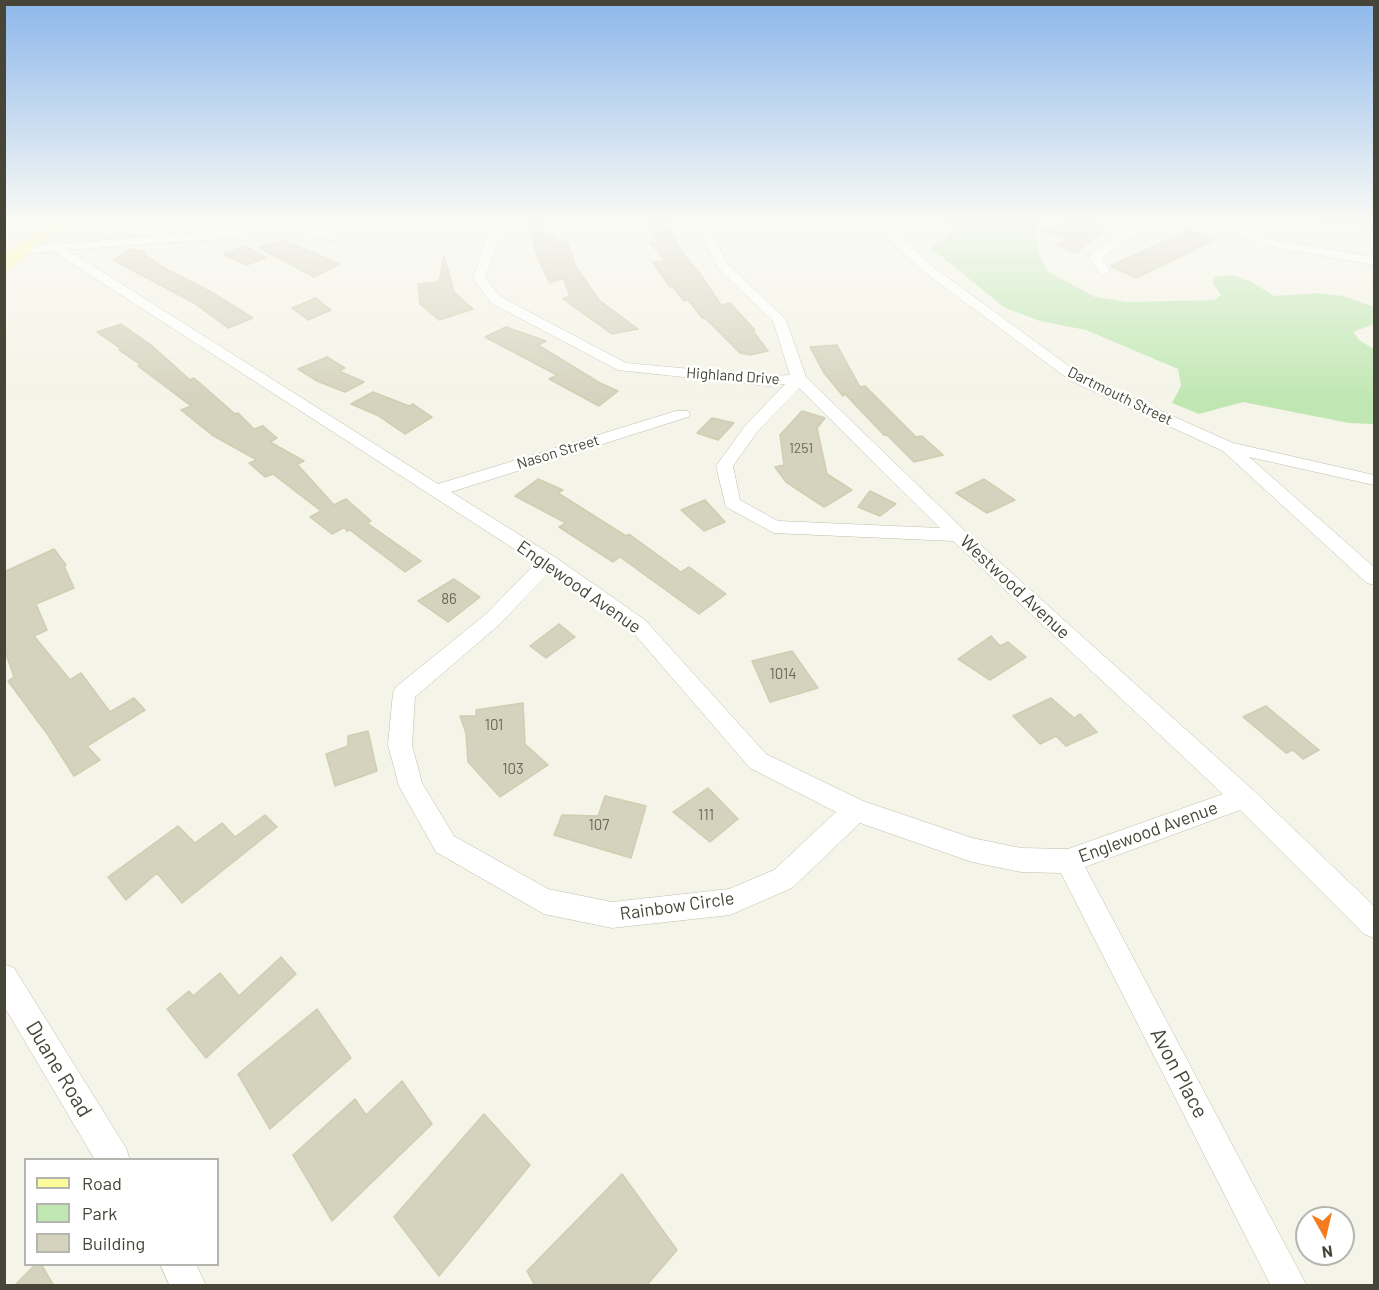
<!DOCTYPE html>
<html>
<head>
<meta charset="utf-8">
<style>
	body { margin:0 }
	#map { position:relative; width:1379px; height:1290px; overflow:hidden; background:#f4f4e8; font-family:Barlow,sans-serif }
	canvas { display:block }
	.frame { position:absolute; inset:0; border:6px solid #474537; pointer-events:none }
	.legend { position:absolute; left:24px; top:1158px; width:195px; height:108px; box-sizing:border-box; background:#fff; border:2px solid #b5b5af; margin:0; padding:8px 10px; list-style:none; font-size:18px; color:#474537 }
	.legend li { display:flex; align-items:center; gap:12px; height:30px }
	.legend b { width:30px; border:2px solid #b5b5af }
	.north { position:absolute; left:1295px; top:1206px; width:60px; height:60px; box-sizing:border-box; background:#fff; border:2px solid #b5b5af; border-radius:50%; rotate:172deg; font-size:16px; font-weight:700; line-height:24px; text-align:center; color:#474537 }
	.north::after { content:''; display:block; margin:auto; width:21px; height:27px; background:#f47c1f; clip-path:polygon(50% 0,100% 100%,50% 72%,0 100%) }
</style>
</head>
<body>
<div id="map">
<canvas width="1379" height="1290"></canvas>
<div class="frame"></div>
<ul class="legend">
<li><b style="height:8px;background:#fbfb9a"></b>Road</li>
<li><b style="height:16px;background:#c0e7b2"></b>Park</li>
<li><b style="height:16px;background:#d5d3be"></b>Building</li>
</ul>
<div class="north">N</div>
</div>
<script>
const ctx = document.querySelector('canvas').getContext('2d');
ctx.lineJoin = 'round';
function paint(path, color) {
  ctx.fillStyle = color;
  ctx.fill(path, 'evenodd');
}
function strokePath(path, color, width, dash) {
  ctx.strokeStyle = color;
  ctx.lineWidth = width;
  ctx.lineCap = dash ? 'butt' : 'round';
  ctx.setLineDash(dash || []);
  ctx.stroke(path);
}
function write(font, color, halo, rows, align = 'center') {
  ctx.font = font + ' Barlow,sans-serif';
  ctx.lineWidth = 5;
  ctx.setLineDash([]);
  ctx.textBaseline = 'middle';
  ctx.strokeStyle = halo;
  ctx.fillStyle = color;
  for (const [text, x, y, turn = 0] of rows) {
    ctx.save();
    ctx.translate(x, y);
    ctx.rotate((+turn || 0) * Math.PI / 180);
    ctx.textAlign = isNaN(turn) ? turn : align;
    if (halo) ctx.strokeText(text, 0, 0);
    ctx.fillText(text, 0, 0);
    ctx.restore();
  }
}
paint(new Path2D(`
	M942,219h100l-8,9 6,29 7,14 48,26 33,5 86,-2 7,-5 -8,-11v-7l19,-2 18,6 24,15 45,-3 24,3 29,10 2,3v15l-21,8 6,8 15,9v75l-25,-1 -106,-21 -44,12 -27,-11 9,-17 -3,-17 -92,-39 -46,-9 -35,-13 -75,-61 14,-7 8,-10z
	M1300,219h74v10z`), '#c0e7b2');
const building = new Path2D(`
	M527,219h13l8,18 5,-3 5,8 9,-1 9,26 23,33 39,29 -26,5 -49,-35 7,-3 -7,-18 -13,5 -12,-24z
	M644,219h23l15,34 17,19 22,33 9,-2 25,27 -2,1 15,20 -18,4 -10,-2 -35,-35h-3l-14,-18 -4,1 -12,-15 -2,1 -18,-25 13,-1 -15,-18 7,-1z
	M1081,219h7l18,9 -30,25 -19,-8 8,-6 -21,-9z
	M1190,230l25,10 -79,38 -26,-12z
	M284,240l56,24 -26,13 -56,-30z
	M246,246l21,12 -21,7 -23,-11z
	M129,249l15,2v3l22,15 47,24 40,25 -25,10 -34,-25 -81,-43z
	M444,255l10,37 19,17 -34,11 -19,-16 -2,-20 21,-2z
	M316,298l15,12 -23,10 -16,-12z
	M121,324l30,21 39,35 4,-2 41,36 3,-1 16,16 9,-3 14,12 -7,4 34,19 -7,3 37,41 12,-6 25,22 -4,2 54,38 -16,11 -55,-42 -3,1 -2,-3h-2l-11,6 -22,-17 11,-6 -48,-37 -8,3 -16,-14 8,-3 -45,-25 -31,-25 10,-4 -53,-40 3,-1 -22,-15 2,-1 -24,-17z
	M506,327l40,14 -8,4 62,38 18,8 -19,15 -50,-27 8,-4 -72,-38z
	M837,345l23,42 5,-1 51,51 6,-1 21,19 -29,7 -27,-27h-3l-39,-41 -2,2 -19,-23 -14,-26z
	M327,357l18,11 -6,3 25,11 -19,10 -28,-11 -19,-12z
	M373,392l36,14 4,-2 19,13 -27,17 -28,-19 -26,-11z
	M802,411l23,7 -8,10 10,46 25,16 -28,17 -38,-25 -11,-15 9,-2 -4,-30z
	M712,418l22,5 -16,17 -21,-7z
	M538,479l25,11 -5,3 68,43 3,-2 52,38 8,-5 37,27 -27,20 -79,-57 -7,5 -54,-35 7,-4 -51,-27z
	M984,479l31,21 -28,13 -31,-20z
	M870,491l26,13 -16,12 -22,-9z
	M705,500l20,22 -21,9 -23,-21z
	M54,549l12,16 -2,1 10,22 -38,16 11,26 -13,6 36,44 11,-7 29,39 24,-14 11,12 -58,36 13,14 -26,16 -26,-41 -40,-54 6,-4 -10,-29v-76z
	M454,579l26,18 -32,25 -30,-21z
	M559,624l16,13 -29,21 -16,-12z
	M991,636l9,10 8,-4 18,15 -36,23 -32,-21z
	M792,651l26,37 -48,14 -18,-41z
	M1051,698l23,20 6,-4 17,18 -31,14 -10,-10 -16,8 -27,-28z
	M523,703l2,41 23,21 -48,32 -32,-35 -2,-29 -6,-17h16v-6z
	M1266,706l53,44 -16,9 -10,-9 -7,3 -43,-36z
	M368,731l9,40 -42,15 -9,-32 22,-8v-10z
	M708,788l30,31 -28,23 -37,-30z
	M605,796l41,10 -15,52 -77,-23 8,-20 36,1z
	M265,815l12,12 -95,76 -25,-30 -31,27 -18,-23 70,-51 17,17 27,-20 13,14z
	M281,957l15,17 -90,84 -39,-49 22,-18 4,5 27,-23 19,23z
	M317,1009l34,49 -81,71 -32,-55z
	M402,1081l30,43 -100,97 -39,-66 62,-56 11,16z
	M484,1114l46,51 -91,111 -45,-59z
	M622,1174l55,76 -31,36h-111l-8,-15z
	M36,1264h5l13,22h-40z`);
paint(building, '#d5d3be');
strokePath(building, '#d0cdb1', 1.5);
const minor = new Path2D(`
	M270,219h16l-6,5 56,9 6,4 -6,4 -68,-12 -33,9 -167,12 370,234 238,-73h12l2,3 -2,3 -237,75 104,65 90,63 121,134 97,47 109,37 49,10 47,1 155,-55 -270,-253 -179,-8 -48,-26 -10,-41 29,-40 40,-42 -17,2 -150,-16 -127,-67 -18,-25 16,-47 -2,-12h12l2,12 -16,47 16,19 125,66 142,13 22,-1 -17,-54 -55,-53 -25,-49h12l22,44 59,57 20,57 159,154 288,259 121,116v32l-10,-4 -124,-124 -155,57 222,419h-36l-210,-413 -40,-1 -49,-10 -112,-39 -68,65 -62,27 -118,13 -68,-14 -108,-62 -37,-66 -11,-41 5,-52 3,-6 90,-73 50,-51 -483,-312 -29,3 -6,-4 6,-4 211,-16zM799,388l141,140 -162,-7 -38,-21 -7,-34 24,-34zM549,572l82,58 119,138 86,44 -62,58 -45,19 -117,13 -64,-13 -94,-53 -32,-53 -10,-38 3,-48 85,-73z
	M867,219h13l52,47 149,109 152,68 141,32v10l-125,-28 125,110v18l-7,-2 -144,-132 -152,-70 -147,-109z
	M1154,219h16l-47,23 -21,16 8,13 -6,4 -4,-1 -11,-17 2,-3 24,-18z
	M1204,219h17l48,20 105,18v8l-112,-20z
	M4,964l10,4 112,180 4,12h-35l-91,-154z
	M160,1264h36l10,22h-36z`);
const major = new Path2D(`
	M52,219h17l-59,49 -6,2v-13z`);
strokePath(minor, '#bfbeab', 1);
strokePath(major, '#e1df69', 1);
paint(minor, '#fff');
paint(major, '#fbfb9a');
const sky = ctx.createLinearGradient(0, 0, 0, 400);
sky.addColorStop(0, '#8db7eb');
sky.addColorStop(0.55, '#fafaf5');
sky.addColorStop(1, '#fafaf500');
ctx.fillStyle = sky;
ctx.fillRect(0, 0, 1379, 400);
write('14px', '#6a6859', null, [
	["1251",801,448]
]);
write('15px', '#474537', '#fff', [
	["Highland Drive",733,376,4],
	["Dartmouth Street",1120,396,26],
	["Nason Street",558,452,-17]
]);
write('15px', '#6a6859', null, [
	["86",449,599],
	["1014",783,674],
	["101",494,725],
	["103",513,769],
	["111",706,815],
	["107",599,825]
]);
write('18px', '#474537', '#fff', [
	["Englewood Avenue",579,587,35],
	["Westwood Avenue",1015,587,43],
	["Englewood Avenue",1148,832,-20],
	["Rainbow Circle",677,906,-8]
]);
write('21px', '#474537', '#fff', [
	["Duane Road",59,1069,59],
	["Avon Place",1179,1073,62]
]);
</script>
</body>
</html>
